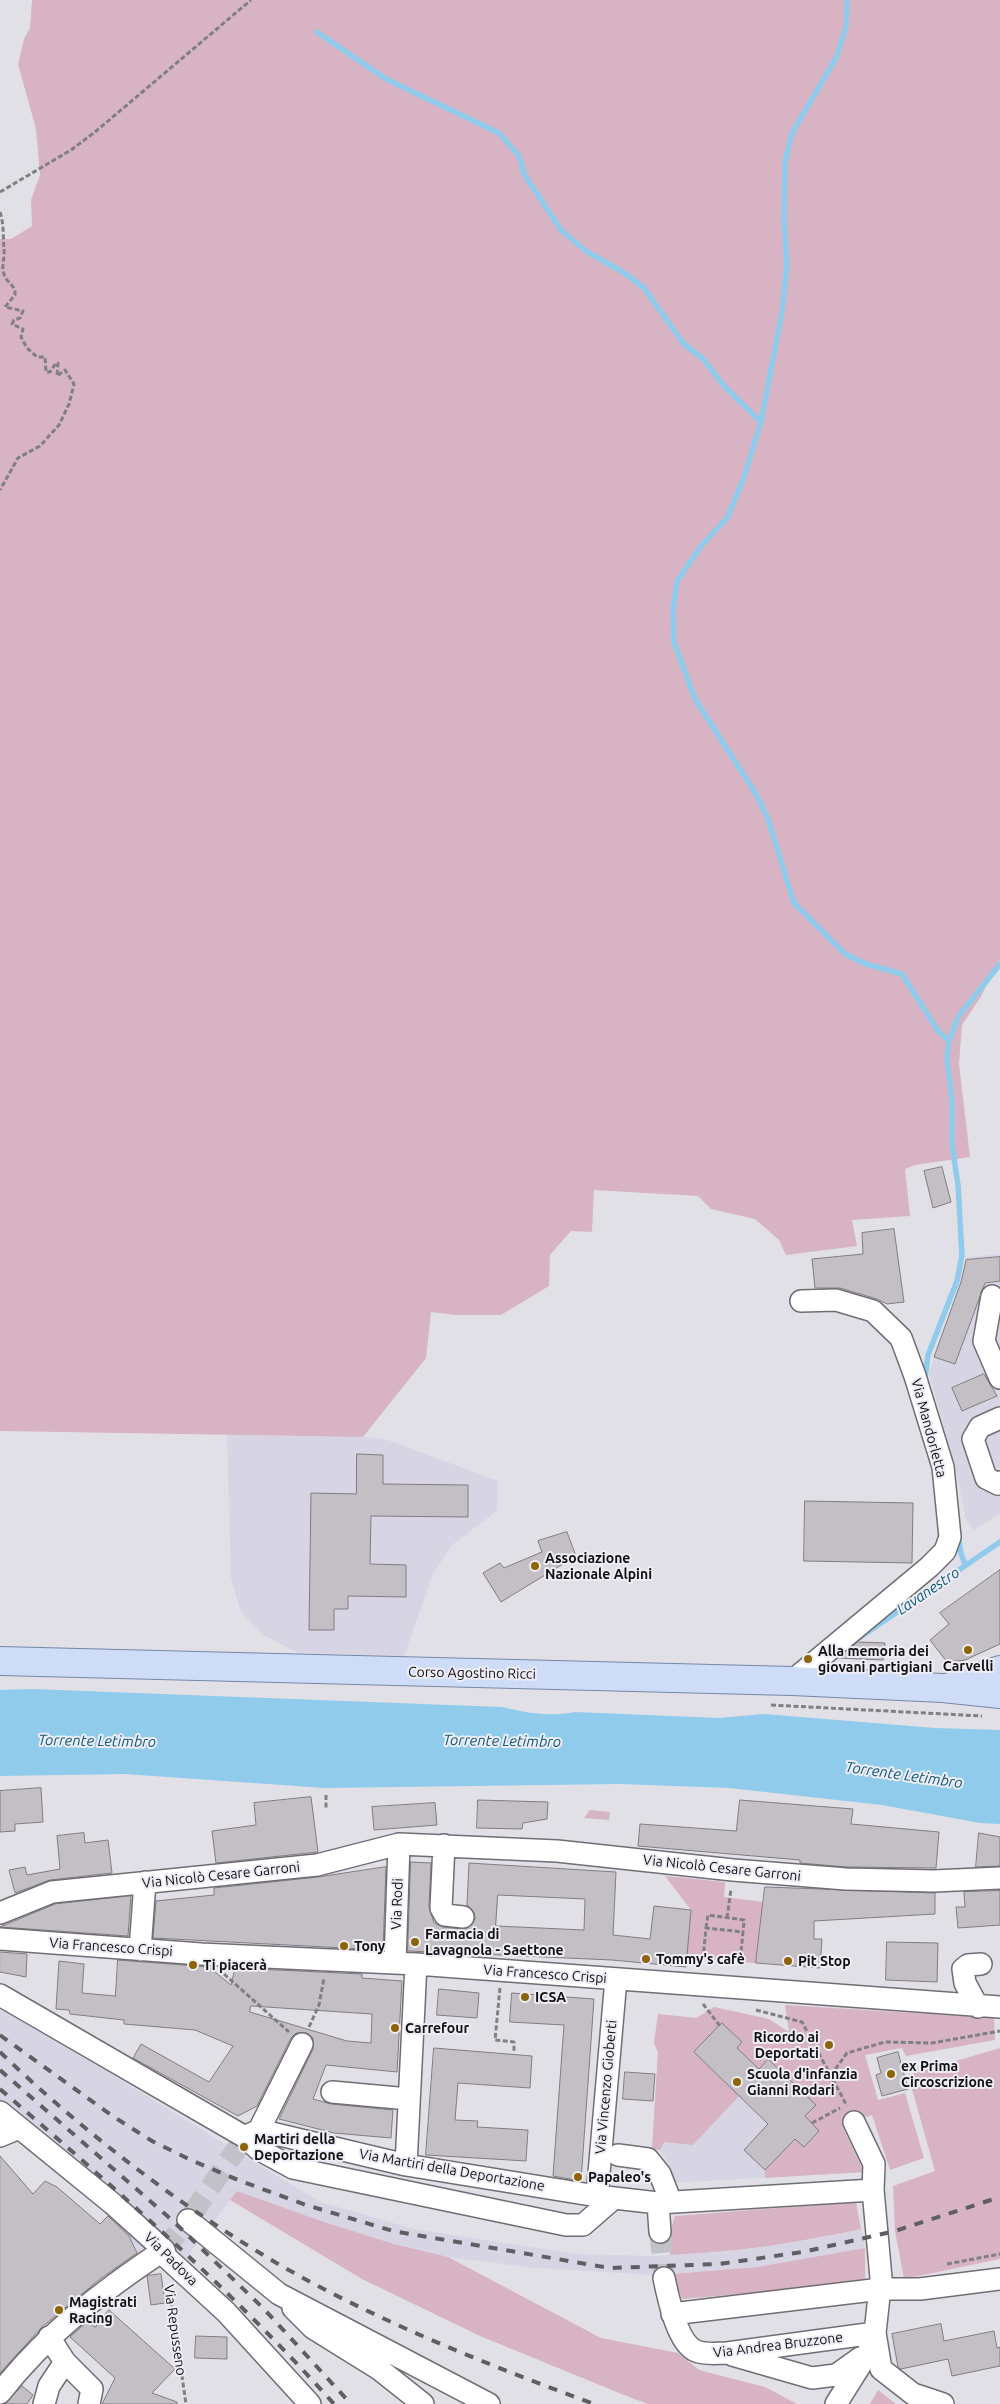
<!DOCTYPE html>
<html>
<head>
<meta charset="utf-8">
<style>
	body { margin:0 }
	canvas { display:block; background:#e1e0e7 }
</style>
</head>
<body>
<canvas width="1000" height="2404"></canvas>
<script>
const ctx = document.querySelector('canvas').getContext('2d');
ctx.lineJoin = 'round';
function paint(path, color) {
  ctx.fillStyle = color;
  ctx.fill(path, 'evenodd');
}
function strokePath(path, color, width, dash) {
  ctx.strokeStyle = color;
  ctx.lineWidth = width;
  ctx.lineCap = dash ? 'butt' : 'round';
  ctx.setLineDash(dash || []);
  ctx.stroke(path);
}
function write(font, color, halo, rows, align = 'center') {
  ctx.font = font + ' Ubuntu,sans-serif';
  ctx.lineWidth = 4;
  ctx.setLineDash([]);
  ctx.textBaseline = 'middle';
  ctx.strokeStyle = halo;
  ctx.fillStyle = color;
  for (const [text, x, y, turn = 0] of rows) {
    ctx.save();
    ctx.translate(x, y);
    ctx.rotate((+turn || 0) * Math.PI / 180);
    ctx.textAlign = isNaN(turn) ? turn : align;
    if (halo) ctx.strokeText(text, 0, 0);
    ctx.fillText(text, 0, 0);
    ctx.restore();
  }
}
paint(new Path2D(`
	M1000,1254v260l-26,16 -8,-10 -9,-45 -28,-102 32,-91 6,-25z
	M227,1435l136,2 22,2 113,42 -1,30 -45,34 -19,29 -29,82 -106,-3 -34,-18 -23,-23 -10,-33z
	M0,2006l320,196 94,27 163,25 76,2 71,-4 92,-13 45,-10 4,19 -108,19 -102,8 -120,-7 -87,-11 -54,-13 -70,-22 -87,-31 -63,83 -35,-18 -13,-28 -101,-84 -25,-14z
	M714,2007l55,12 95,153 -193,11 -2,-18 -9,-15 -8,-1 6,-96 -4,-10 4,-29 38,4z`), '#d7d5e3');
paint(new Path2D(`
	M32,0h968v959l-20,39 -18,27 -3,39 11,93 -55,8 -10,4 5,47 -58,4 5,26 -71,9 -7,-15 -24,-21 -44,-10 -13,-13 -104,-6 -2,42 -21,-1 -21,24 -1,31 -48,29h-45l-25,-3 -5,46 -63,79 -363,-6v-1192h11l21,-13 -1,-26 9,-25 -4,-46 -18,-65 6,-25 6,-11z
	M590,1810l20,2 -1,8 -25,-2z
	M665,1876l60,6 -1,15 39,5 -7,61 -70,-5 5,-48z
	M785,2005l209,13 1,22 -89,16 -4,-8 -37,7 13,45 27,-7 19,65 -34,12 -18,-55 -30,11 22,46 -99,6v-8l30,-31 9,8 15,-16 -14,-14 11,-12 -48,-46 -9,10 -22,-21 5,-6 -20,-19 -28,29 45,44 -46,49 -29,-3 -4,8 -8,-1 6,-96 -4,-10 4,-29 38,4 18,-11 55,12 20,13z
	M1000,2048v211l-96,20 -9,-48 -2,-45 42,-15 -27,-96z
	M237,2191l87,31 70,22 54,13 153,81 77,15 21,17 66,17 32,17h-149l-19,-7 -149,-61 -118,-57 -132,-79z
	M856,2202l5,27c-63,14 -126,23 -191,26l-1,-20 6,-19z
	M865,2248v35l-183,16 -11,-25 86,-7z
	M878,2390l18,14h-26z`), '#d8b3c3');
paint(new Path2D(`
	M32,1689l470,18c25,6 47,10 73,5l144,6 45,-4 171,14 65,2v94l-20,-1 -98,-18 -153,-17 -109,-4 -296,4 -199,-14 -125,2v-86z`), '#90cbec');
strokePath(new Path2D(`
	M847,0l-1,27 -10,31 -44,75 -7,29 -1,58 3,45 -5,47 -21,110 -18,58 -16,38 -26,28 -24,35 -4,30 1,31 21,57 61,95 12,25 26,84 51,51 21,10 36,10 36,57 11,10
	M317,32l69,47 113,54 20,23 5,18 37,56 25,21 40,23 18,14 39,55 20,16 22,28 36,35
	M925,1378l3,-23 29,-74 5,-26 -4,-70 -6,-40v-43l-5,-44 2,-17 9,-24 42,-53
	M958,1535l3,19 4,10
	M859,1638l141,-96`), '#90cbec', 5.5);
const building = new Path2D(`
	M942,1167l9,35 -18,6 -9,-37z
	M894,1229l10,73 -17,2 -10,-5 -37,-11h-25l-3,-29 51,-5 -1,-21z
	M1000,1257v24l-15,2 -30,81 -21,-7 27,-75 5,-22z
	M984,1374l13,22 -35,15 -10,-23z
	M357,1454l26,1v29l85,1v32l-97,-1 -1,48 36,1v32l-58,-1v13h-14v21h-25l2,-137 45,1z
	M805,1501l108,2 -1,60 -108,-2z
	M567,1532l9,24 -75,46 -18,-29 17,-10 4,5 38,-16 -4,-11z
	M1000,1570v74l-35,16 -18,2 -17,-22 19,-16 -9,-11z
	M858,1642l27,1 -2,17 -44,-2z
	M41,1788l2,34 -28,2v7l-15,1v-41z
	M311,1797l7,55 -102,11 -4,-32 44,-6 -2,-22z
	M478,1800l70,2 -1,17 -24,4 -1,6 -45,-1z
	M740,1800l113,9 -2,15 88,8 -3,36 -89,-1 -47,-4v-3l-162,-14 2,-22 96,7z
	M435,1803l2,22 -63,5 -2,-23z
	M84,1833l1,10 23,-3 4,33 -62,7 -35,13 -6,-23 16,-3 2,8 33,-6 -3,-33z
	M979,1833l21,4v29l-24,1z
	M411,1862l20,1 -2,44 5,16 9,4 19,2 6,-1 7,-9 -1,-7 -7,-7 2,-42 147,9 -3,63 37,4 4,-33 37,4 -5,57 -74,-7 -204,-9zM498,1895l87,4 -1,31 -88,-4z
	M386,1867l-3,83 -230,-12 3,-37 58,-6v-7l104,-11z
	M765,1887l170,6v21l-121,7v18h8l-2,29 -64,-5z
	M1000,1891v34l-42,3 -2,-21h9l-1,-15z
	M131,1896l-3,40 -128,-9 55,-23z
	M887,1942l51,1 -1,39 -51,-2z
	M0,1952l27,2 -1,23 -26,-5z
	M118,1960l91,7 22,18 4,-17 127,6v4l40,3 -5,91 -71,-7 -13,34 18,5 62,6 -2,28 -57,-5 -55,-14 34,-70v-11l-6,-5h-11l-5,5 -34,68 -19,10 -105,-58 8,-14 68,38 24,-36 -38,-16 -71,-6v-4l-54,-6 -1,-4 -13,-1 3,-48 25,3 -2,29 33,3zM251,2006l121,8 -1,29 -24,-2 -97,-29z
	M439,1989l40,4 -2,25 -40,-3z
	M512,1993l82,6 -13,182 -28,-5 11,-151 -54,-3z
	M722,2023l20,19 -5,6 22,21 9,-10 48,46 -11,11 14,15 -15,16 -9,-8 -30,31 -21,-20 24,-26 -74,-72z
	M434,2048l98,8 -2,32 -72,-5 -3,37 23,1 -1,6 51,3 -2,31 -100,-6z
	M898,2052l10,37 -26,7 -6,-21 5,-2 -4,-15z
	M625,2072l30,2 -2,27 -30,-2z
	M0,2156l33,38 12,-13 12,6 43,37 8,-8 21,20 8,17 -37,26 -58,48 -42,46z
	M161,2274l4,29 -14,2 -4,-29z
	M109,2310l66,59 -23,24 25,9v2h-75l13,-26 -45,-41 18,-16 7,6z
	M941,2324l3,17 50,-10 3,17 3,-1v19l-48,10 -4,-17 -47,10 -3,-2 -6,-33z
	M196,2336l31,1v22l-32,-1z
	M22,2386l11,9 -6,9h-22z`);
paint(building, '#c4bfc5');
strokePath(building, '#817c82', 1);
strokePath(new Path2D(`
	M192,2214l53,-77
	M660,2232l4,46
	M164,2250l19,-24`), '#c2c1c7', 21, [21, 11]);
const minor = new Path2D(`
	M992,1296l-8,45 16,37
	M1000,1418l-20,9 -7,12 13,39 12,6 2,-2
	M792,1681l137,-114 16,-16 5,-14 -7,-70 -28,-91 -14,-38 -28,-27 -37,-11 -35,1
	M444,1845l-3,63 4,7 18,2
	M0,1913l52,-21 265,-27 82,-21 158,7 176,19 113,9 88,2 66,-3
	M0,1939l201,15 215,10 584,43
	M140,1950l5,-68
	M395,1963l4,-119
	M0,1995l245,142 13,12 35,19 273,57h17l31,-27
	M978,2007l-13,-24 -2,-14 5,-4 13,-1
	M332,2092l77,7
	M0,2112l113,92 51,46 2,7 60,55 84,92
	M854,2122l20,42 -1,26 8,88 -6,55 6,36 32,25 30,10
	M259,2130l43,-86
	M0,2136l19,-8
	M245,2137l14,-7 147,35 191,31 61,7 215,-13
	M618,2155l30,4 12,15 11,28
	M406,2165l10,-201
	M597,2196l19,-217
	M658,2203l2,29
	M188,2220l91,74 210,110
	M664,2278c4,19 13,65 32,73 10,4 21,2 31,2l148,-20 -7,20 -32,51
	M293,2308l20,20 66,41 44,35
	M672,2314l209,-25h39l80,-10
	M49,2337l16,25 27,27 -3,15
	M732,2355l80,23 24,-3 24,-17
	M0,2393c46,-59 102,-102 164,-143
	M44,2404l5,-18 16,-24`);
const major = new Path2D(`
	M0,1661l792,20 151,7 57,6
	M954,1685l46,-15`);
strokePath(minor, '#6f6e74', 24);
strokePath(major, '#7686a5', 30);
strokePath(new Path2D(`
	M0,192l71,-42 24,-18 156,-132
	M0,212c4,12 3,26 4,38 1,8 -3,16 0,24 2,7 7,9 11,16v5l-10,12 18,4 -3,7 -6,2 -2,4 11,5 -2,8 6,11 10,9h8l1,15h4l6,-9h2l-1,13 8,-6 9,14 -5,20 -10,21 -19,21 -22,12 -18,32
	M771,1705l211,11
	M326,1795v15
	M727,1918l4,-29
	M706,1928l2,-13 36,5 -1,12
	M703,1959l3,-31 37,4 -3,30
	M224,1974l65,58
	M500,1988l-5,52 19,2v11
	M703,2004l17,22
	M756,2010l46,12 45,84
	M309,2027l10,-22 5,-27
	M831,2075l16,-22 38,-11 47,1 68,-12
	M812,2123l28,-15
	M947,2264l53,-10
	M169,2286l17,118`), '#807f84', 3, [5, 2.5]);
strokePath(minor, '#fff', 21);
strokePath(major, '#cedcf8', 28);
strokePath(new Path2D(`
	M0,2035l114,82 38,24 41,20 45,19 68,25 87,26 217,37 109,-4 84,-12 92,-21 105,-34
	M0,2052c81,78 182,156 280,213 99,57 206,99 314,139
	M0,2070l173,151 91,88 87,95
	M0,2089c116,100 231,200 334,315`), '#5f5f63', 4, [9, 9]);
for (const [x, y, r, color] of [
	[535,1566,5,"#8d6407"],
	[968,1650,5,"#8d6407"],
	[808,1659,5,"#8d6407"],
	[415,1942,5,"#8d6407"],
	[344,1946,5,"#8d6407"],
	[646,1959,5,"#8d6407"],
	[788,1961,5,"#8d6407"],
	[193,1965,5,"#8d6407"],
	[525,1997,5,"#8d6407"],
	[395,2028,5,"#8d6407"],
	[829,2045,5,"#8d6407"],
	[891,2074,5,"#8d6407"],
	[737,2082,5,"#8d6407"],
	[244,2147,5,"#8d6407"],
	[578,2177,5,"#8d6407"],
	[59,2310,5,"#8d6407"]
]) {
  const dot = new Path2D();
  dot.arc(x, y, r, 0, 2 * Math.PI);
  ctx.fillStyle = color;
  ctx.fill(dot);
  strokePath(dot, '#eeedf5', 2);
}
write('14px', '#111113', '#eeedf5', [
	["Via Mandorletta",929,1428,75],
	["Corso Agostino Ricci",472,1673,1],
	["Via Nicolò Cesare Garroni",722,1868,6],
	["Via Nicolò Cesare Garroni",221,1875,-6],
	["Via Rodi",397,1904,-88],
	["Via Francesco Crispi",111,1947,4],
	["Via Francesco Crispi",545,1974,4],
	["Via Vincenzo Gioberti",606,2087,-85],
	["Via Martiri della Deportazione",452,2170,10],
	["Via Padova",171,2259,45],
	["Via Repusseno",175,2330,82],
	["Via Andrea Bruzzone",778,2345,-7]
]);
write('bold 14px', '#111113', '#eeedf5', [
	["Associazione",545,1558],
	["Nazionale Alpini",545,1574],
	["Alla memoria dei",818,1651],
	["giovani partigiani",818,1667],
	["Carvelli",968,1666,"center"],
	["Farmacia di",425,1934],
	["Lavagnola - Saettone",425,1950],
	["Tony",354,1946],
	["Tommy's cafè",656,1959],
	["Pit Stop",798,1961],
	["Ti piacerà",203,1965],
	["ICSA",535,1997],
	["Carrefour",405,2028],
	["Ricordo ai",819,2037,"right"],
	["Deportati",819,2053,"right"],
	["ex Prima",901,2066],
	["Circoscrizione",901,2082],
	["Scuola d'infanzia",747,2074],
	["Gianni Rodari",747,2090],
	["Martiri della",254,2139],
	["Deportazione",254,2155],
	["Papaleo's",588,2177],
	["Magistrati",69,2302],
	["Racing",69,2318]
], 'left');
write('italic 15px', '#0e5979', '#eeedf5', [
	["Lavanestro",928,1591,-34],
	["Torrente Letimbro",97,1741,1],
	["Torrente Letimbro",502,1741,1],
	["Torrente Letimbro",904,1775,8]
]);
</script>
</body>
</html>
